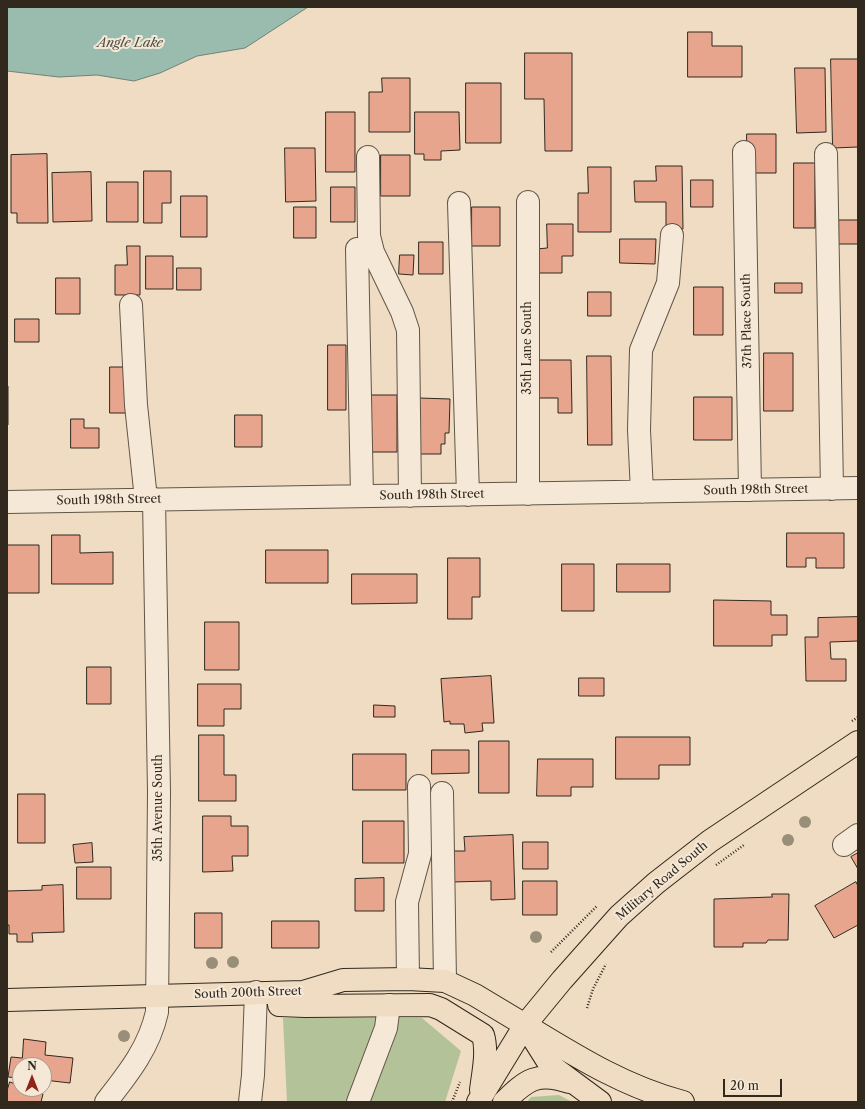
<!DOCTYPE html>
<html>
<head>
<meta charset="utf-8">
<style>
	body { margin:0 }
	#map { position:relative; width:865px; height:1109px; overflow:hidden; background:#efdcc2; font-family:"Libre Caslon Text",serif }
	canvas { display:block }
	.frame { position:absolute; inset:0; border:8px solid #31281e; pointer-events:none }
	.north { position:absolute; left:12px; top:1057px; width:40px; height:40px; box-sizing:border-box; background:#f5e8d7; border:1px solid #a79b8d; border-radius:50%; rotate:0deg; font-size:11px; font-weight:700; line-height:16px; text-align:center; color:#31281e }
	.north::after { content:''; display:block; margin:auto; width:14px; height:18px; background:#8f2418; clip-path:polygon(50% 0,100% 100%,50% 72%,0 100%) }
	.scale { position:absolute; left:723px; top:1079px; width:59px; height:18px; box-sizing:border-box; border:2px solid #31281e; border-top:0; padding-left:5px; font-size:12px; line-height:14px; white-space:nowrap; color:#31281e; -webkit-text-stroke:3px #f5e8d7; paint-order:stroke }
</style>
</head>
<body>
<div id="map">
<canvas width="865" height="1109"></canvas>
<div class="frame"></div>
<div class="north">N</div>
<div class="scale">20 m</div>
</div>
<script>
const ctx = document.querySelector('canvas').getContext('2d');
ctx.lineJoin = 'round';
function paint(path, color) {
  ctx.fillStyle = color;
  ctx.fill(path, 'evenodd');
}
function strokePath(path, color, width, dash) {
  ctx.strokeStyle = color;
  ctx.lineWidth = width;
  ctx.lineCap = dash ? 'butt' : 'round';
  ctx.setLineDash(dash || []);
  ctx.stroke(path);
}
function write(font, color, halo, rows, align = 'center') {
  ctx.font = font + ' "Libre Caslon Text",serif';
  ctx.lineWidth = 4;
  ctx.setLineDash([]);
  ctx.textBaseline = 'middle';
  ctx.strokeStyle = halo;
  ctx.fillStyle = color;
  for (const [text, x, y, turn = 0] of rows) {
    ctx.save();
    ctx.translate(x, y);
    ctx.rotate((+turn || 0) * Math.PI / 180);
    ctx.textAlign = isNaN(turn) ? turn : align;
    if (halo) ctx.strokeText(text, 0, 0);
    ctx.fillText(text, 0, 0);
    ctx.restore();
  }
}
paint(new Path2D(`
	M283,1018h139l39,33 -16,51h-158z
	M559,1095l13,7h-45l4,-5z`), '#b3c298');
const water = new Path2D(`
	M7,7h301l-63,41 -48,8 -37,17 -26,8 -37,-6 -38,2 -52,-6z`);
paint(water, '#9abcaf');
strokePath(water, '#708175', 1);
const building = new Path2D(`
	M688,32h24v14h30v31h-54z
	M525,53h47v98h-27l-1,-52h-19z
	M831,59h27v88l-25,1z
	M795,68h30l1,64 -29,1z
	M382,78h28v54h-41v-40h13z
	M466,83h35v60h-35z
	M326,112h29v60h-29z
	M415,112h44l1,38 -19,1v9h-17v-6h-9z
	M747,134h29v39h-29z
	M285,148h30l1,53 -30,1z
	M47,154l1,69h-31v-10h-6v-58z
	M381,155h29v41h-29z
	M794,163h21v65h-21z
	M656,166h26l1,63h-17v-27h-31l-1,-21h22z
	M588,167h23v65h-33v-39h10z
	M144,171h27v32h-9v20h-18z
	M91,172l1,49 -39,1 -1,-49z
	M691,180h22v27h-22z
	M107,182h31v40h-31z
	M331,187h24v35h-24z
	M181,196h26v41h-26z
	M294,207h22v31h-22z
	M472,207h28v39h-28z
	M839,220h19v24h-19z
	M547,224h26v32h-11v17h-25v-24l10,-1z
	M620,239h36l-1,25 -35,-1z
	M419,242h24v32h-24z
	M127,246h13v49h-25v-30h12z
	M400,255h14l-1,20 -14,-1z
	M146,256h27v33h-27z
	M177,268h24v22h-24z
	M56,278h24v36h-24z
	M775,283h27v10h-27z
	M694,287h29v48h-29z
	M588,292h23v24h-23z
	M15,319h24v23h-24z
	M328,345h18v65h-18z
	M764,353h29v58h-29z
	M587,356h24l1,89h-24z
	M539,360h32l1,53h-14v-15h-19z
	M110,367h22v46h-22z
	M7,386h1v39h-1z
	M366,395h31v57h-31z
	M694,397h38v43h-38z
	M419,398l31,1 -1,34h-4v11h-4v10h-23z
	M235,415h27v32h-27z
	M71,419h13v9h15v20h-28z
	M787,533h57v35h-28v-10h-10v9h-19z
	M52,535h28v18l33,-1v32h-61z
	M7,545h32v48h-32z
	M266,550h62v33h-62z
	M448,558h32v39h-8v22h-24z
	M562,564h32v47h-32z
	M617,564h53v28h-53z
	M352,574h65v29l-65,1z
	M714,600l57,1v14h16v20h-15v11h-58z
	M858,617v24l-28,1 1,17h15v22h-40l-1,-44h13v-19z
	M205,622h34v48h-34z
	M87,667h24v37h-24z
	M491,676l3,47h-12l1,8 -18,2 -1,-9h-14v-3l-6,1 -3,-43z
	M579,678h25v18h-25z
	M198,684h43v25h-17v17h-26z
	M374,705l21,1v11h-21z
	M199,735h25v40h12v26h-37z
	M616,737h74v28h-31v14h-43z
	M479,741h30v52h-30z
	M432,750h37v23l-37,1z
	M353,754h53v36h-53z
	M538,759h55v28h-22v9h-34z
	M18,794h27v49h-27z
	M203,816h28v10h17v30h-16l1,15 -30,1z
	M363,821h41v42h-41z
	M513,835l2,64 -24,1v-19l-40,1 -1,-31h15l-1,-14z
	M523,842h25v27h-25z
	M92,843l1,19 -18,1 -2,-18z
	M858,853v16l-7,-12z
	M77,867h34v32h-34z
	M384,878v33h-29v-32z
	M523,881h34v34h-34z
	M856,882l2,4v39l-24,13 -19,-32z
	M63,885l1,47 -32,1 1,9h-16v-8h-8v-9h-2v-34l35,-1v-4z
	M772,894h17l-1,46h-20l-2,3h-23v4h-29v-48l58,-2z
	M195,913h27v35h-27z
	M272,921h47v27h-47z
	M24,1039l22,3 -1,13 28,3 -3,25 -26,-3v-15h-24v13l-12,-1 3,-20 11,1z
	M10,1082l10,4v3h9l14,5 -2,8h-34v-11z`);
paint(building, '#e7a58d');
strokePath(building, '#31281e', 1);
const minor = new Path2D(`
	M744,152l6,338
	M826,154l6,335
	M368,157l1,79 4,16 29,60 6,18 2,166
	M528,202v292
	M459,203l9,292
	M357,249l5,247
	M131,305l5,100 10,94
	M642,492l-3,-62 2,-80 27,-67 4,-48
	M7,502l851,-14
	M442,793l3,188
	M844,845l14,-10
	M408,979l-1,-77 13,-48 -1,-68
	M106,1102c22,-28 43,-54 51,-90l2,-220 -5,-293
	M250,1102l3,-27 3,-83
	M358,1102l28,-74 3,-23`);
const major = new Path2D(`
	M7,1000l296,-8 40,-12 65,-1 37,2 30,14 50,30
	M279,1005l26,1 125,-1 11,4 42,26c5,17 0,38 -2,55
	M478,1102l47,-77 37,-45 57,-64 37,-33 54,-42 148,-99`);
const highway = new Path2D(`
	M525,1025c51,31 100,62 158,77
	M528,1030l22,35 50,37
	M504,1102c22,-22 34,-31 65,-20`);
strokePath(minor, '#605547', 24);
strokePath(major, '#31281e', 24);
strokePath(highway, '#31281e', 24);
strokePath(new Path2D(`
	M852,721l6,-4
	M716,865l28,-20
	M551,952l46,-46
	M587,1008l6,-19 13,-25
	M452,1102l8,-20`), '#31281e', 2.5, [1, 2]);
strokePath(minor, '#f5e8d7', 22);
strokePath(major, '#efdcc2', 22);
strokePath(highway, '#efdcc2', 22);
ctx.fillStyle = '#998e78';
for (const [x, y] of [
	[805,822],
	[788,840],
	[536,937],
	[233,962],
	[212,963],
	[124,1036]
]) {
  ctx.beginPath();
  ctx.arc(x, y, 6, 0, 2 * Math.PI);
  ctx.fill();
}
write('12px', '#31281e', '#f5e8d7', [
	["37th Place South",747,321,-91],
	["35th Lane South",528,348,-90],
	["South 198th Street",756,490,-1],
	["South 198th Street",432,495,-1],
	["South 198th Street",109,500,-1],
	["35th Avenue South",159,808,-90],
	["Military Road South",662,881,-40],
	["South 200th Street",248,993,-2]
]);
write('italic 13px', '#4b4d42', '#f5e8d7', [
	["Angle Lake",130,43]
]);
</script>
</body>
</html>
